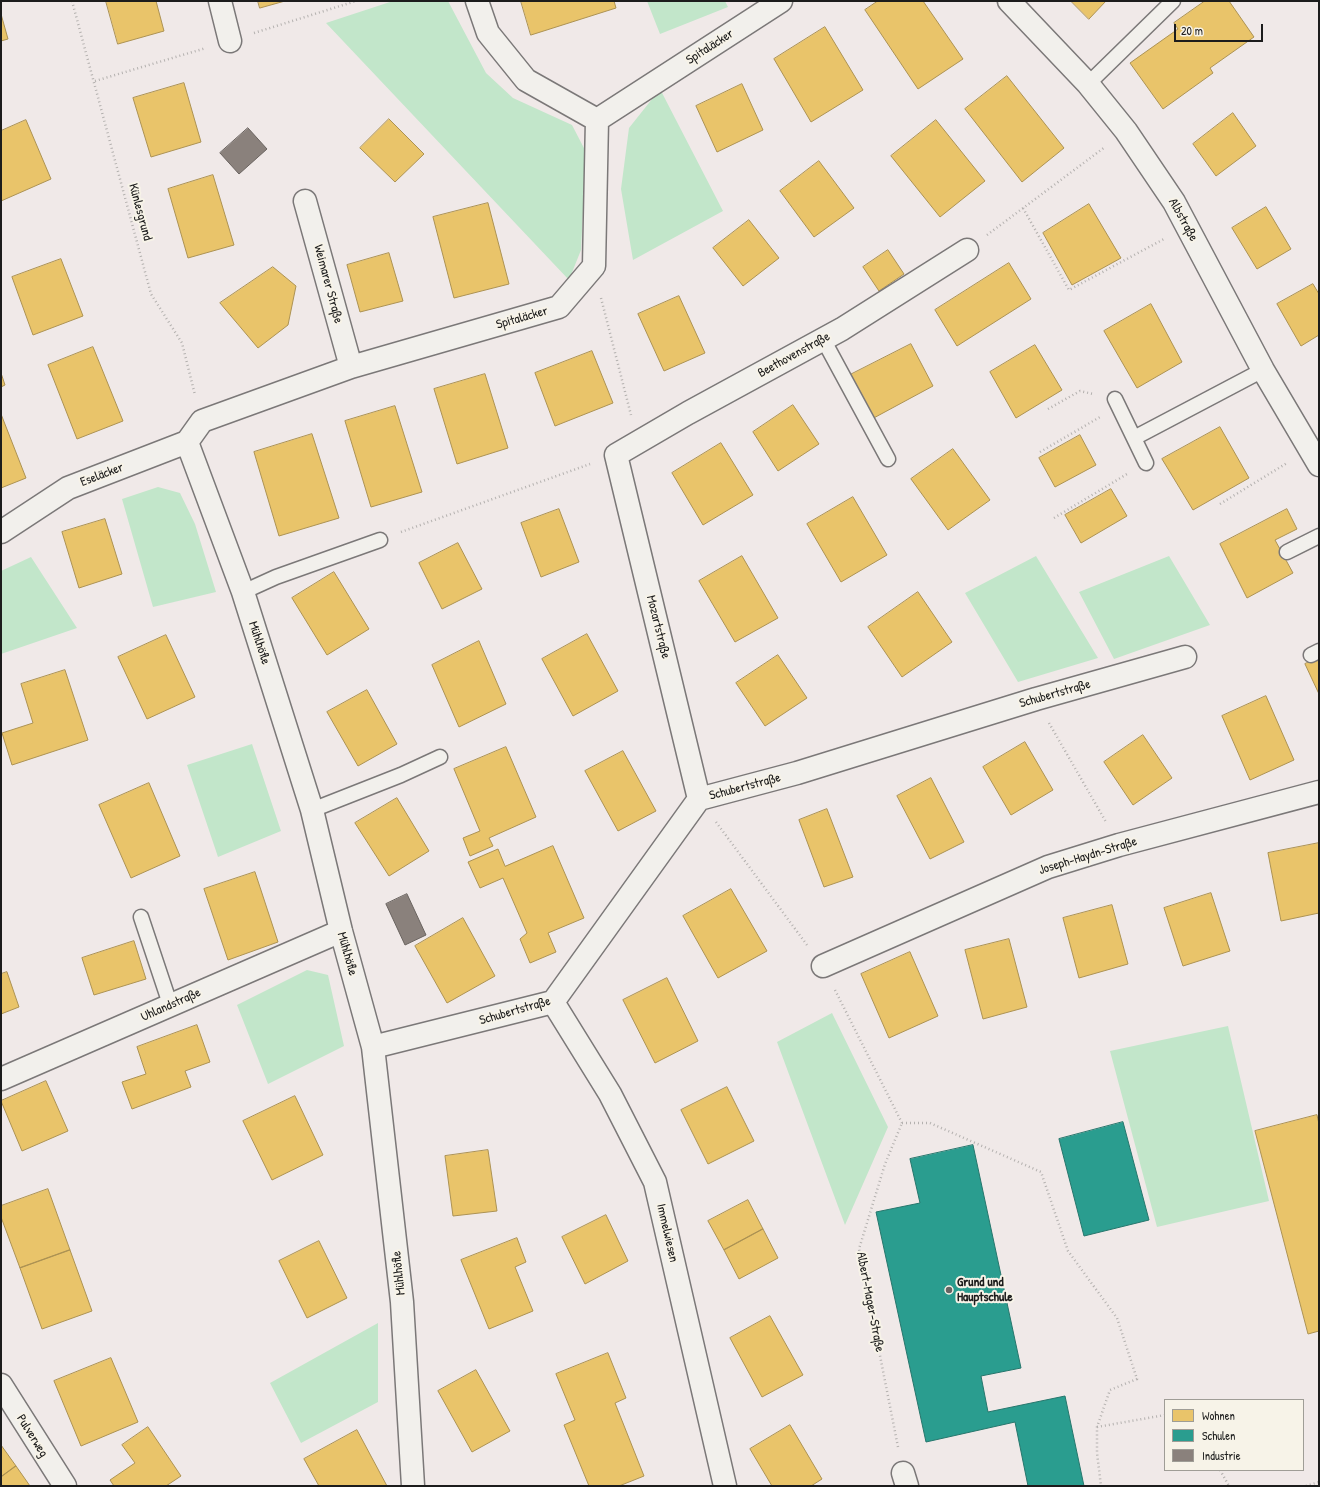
<!DOCTYPE html>
<html>
<head>
<meta charset="utf-8">
<style>
	body { margin:0 }
	#map { position:relative; width:1320px; height:1487px; overflow:hidden; background:#f0e9e8; font-family:"Patrick Hand",sans-serif }
	canvas { display:block }
	.frame { position:absolute; inset:0; border:2px solid #1c1c1c; pointer-events:none }
	.legend { position:absolute; left:1164px; top:1399px; width:140px; height:72px; box-sizing:border-box; background:#f7f3e8; border:1px solid #9f9d96; margin:0; padding:5px 7px; list-style:none; font-size:12px; color:#1c1c1c }
	.legend li { display:flex; align-items:center; gap:8px; height:20px }
	.legend b { width:20px; border:1px solid #9f9d96 }
	.scale { position:absolute; left:1174px; top:24px; width:89px; height:18px; box-sizing:border-box; border:2px solid #1c1c1c; border-top:0; padding-left:5px; font-size:12px; line-height:14px; white-space:nowrap; color:#1c1c1c; -webkit-text-stroke:3px #f7f3e8; paint-order:stroke }
</style>
</head>
<body>
<div id="map">
<canvas width="1320" height="1487"></canvas>
<div class="frame"></div>
<ul class="legend">
<li><b style="height:11px;background:#e9c46a"></b>Wohnen</li>
<li><b style="height:11px;background:#2a9d8f"></b>Schulen</li>
<li><b style="height:11px;background:#8a817c"></b>Industrie</li>
</ul>
<div class="scale">20 m</div>
</div>
<script>
const ctx = document.querySelector('canvas').getContext('2d');
ctx.lineJoin = 'round';
function paint(path, color) {
  ctx.fillStyle = color;
  ctx.fill(path, 'evenodd');
}
function strokePath(path, color, width, dash) {
  ctx.strokeStyle = color;
  ctx.lineWidth = width;
  ctx.lineCap = dash ? 'butt' : 'round';
  ctx.setLineDash(dash || []);
  ctx.stroke(path);
}
function write(font, color, halo, rows, align = 'center') {
  ctx.font = font + ' "Patrick Hand",sans-serif';
  ctx.lineWidth = 4;
  ctx.setLineDash([]);
  ctx.textBaseline = 'middle';
  ctx.strokeStyle = halo;
  ctx.fillStyle = color;
  for (const [text, x, y, turn = 0] of rows) {
    ctx.save();
    ctx.translate(x, y);
    ctx.rotate((+turn || 0) * Math.PI / 180);
    ctx.textAlign = isNaN(turn) ? turn : align;
    if (halo) ctx.strokeText(text, 0, 0);
    ctx.fillText(text, 0, 0);
    ctx.restore();
  }
}
paint(new Path2D(`
	M393,1h55l38,72 27,25 59,27 14,27 -5,98 -12,30 -243,-257z
	M647,1h78l3,6 -68,27z
	M660,89l63,122 -90,49 -12,-71 8,-61z
	M158,487l22,6 15,31 21,68 -63,15 -31,-108z
	M1036,556l62,102 -80,24 -53,-89z
	M1169,556l41,69 -96,34 -35,-67z
	M31,557l46,71 -76,26v-83z
	M252,744l29,87 -63,26 -31,-92z
	M307,970l21,5 16,71 -76,38 -31,-79z
	M832,1013l56,114 -43,98 -68,-183z
	M1228,1026l41,175 -112,26 -47,-176z
	M378,1323v79l-77,41 -31,-60z`), '#c2e6ca');
const homes = new Path2D(`
	M106,1h50l8,30 -46,13z
	M258,1h27l-25,7z
	M521,1h93l2,7 -85,27z
	M878,1h45l40,58 -45,30 -53,-79z
	M1071,1h35l-17,18z
	M1205,1h24l25,36 -44,31 3,5 -50,36 -33,-46 48,-34 -4,-6z
	M1,14l7,25 -7,2z
	M825,27l38,63 -52,32 -37,-63z
	M1007,76l57,72 -42,34 -57,-73z
	M184,83l17,59 -50,15 -18,-59z
	M742,84l21,46 -46,22 -21,-46z
	M1233,113l23,33 -40,30 -23,-32z
	M389,119l35,35 -29,28 -35,-34z
	M26,120l25,59 -50,22v-70z
	M936,120l49,61 -45,36 -49,-61z
	M819,161l35,47 -40,29 -34,-46z
	M213,175l21,70 -46,13 -20,-69z
	M488,203l21,81 -55,14 -21,-81z
	M1089,204l32,54 -49,27 -29,-52z
	M1266,207l25,42 -34,20 -25,-41z
	M749,220l30,38 -36,28 -30,-38z
	M888,250l16,24 -25,17 -16,-24z
	M389,253l14,48 -43,11 -13,-47z
	M61,259l22,57 -50,19 -21,-58z
	M1009,263l22,36 -74,47 -22,-36z
	M273,267l23,19 -8,39 -30,23 -38,-45z
	M1313,284l6,10v41l-18,11 -24,-42z
	M679,296l26,57 -41,18 -26,-57z
	M1151,304l31,58 -45,26 -33,-57z
	M911,344l22,42 -63,34 -22,-44z
	M1035,345l27,45 -46,28 -26,-46z
	M93,347l30,74 -46,18 -29,-74z
	M592,351l21,52 -58,23 -20,-53z
	M1,373l4,12 -4,2z
	M485,374l23,74 -51,16 -23,-75z
	M793,405l26,39 -41,27 -25,-39z
	M395,406l27,86 -51,15 -26,-86z
	M1,414l25,64 -25,10z
	M1220,427l29,51 -56,32 -31,-51z
	M312,434l27,84 -60,18 -25,-84z
	M1080,435l16,30 -41,22 -16,-29z
	M721,443l32,52 -50,30 -31,-52z
	M953,449l37,51 -42,30 -37,-51z
	M1111,489l16,27 -46,27 -16,-28z
	M853,497l34,58 -46,27 -34,-58z
	M559,509l20,53 -38,15 -20,-54z
	M1287,509l10,20 -22,11 18,33 -46,25 -27,-54z
	M105,519l17,55 -43,14 -17,-56z
	M458,543l24,46 -40,20 -23,-46z
	M742,556l36,62 -43,24 -36,-61z
	M334,572l35,57 -42,26 -35,-57z
	M918,592l34,50 -50,35 -34,-50z
	M587,634l31,57 -45,25 -31,-57z
	M166,635l29,62 -48,22 -29,-62z
	M479,641l27,63 -47,23 -27,-62z
	M778,655l29,43 -42,28 -29,-43z
	M1319,657v37l-14,-30z
	M65,670l23,70 -76,25 -10,-32 31,-10 -12,-39z
	M367,690l30,54 -39,22 -31,-54z
	M1266,696l28,64 -44,20 -28,-64z
	M1143,735l29,43 -39,27 -29,-43z
	M1025,742l28,48 -42,25 -28,-48z
	M506,747l30,70 -47,21 4,8 -23,10 -7,-18 17,-7 -26,-62z
	M623,751l33,60 -38,20 -33,-60z
	M931,778l33,64 -34,17 -33,-63z
	M149,783l31,73 -49,22 -32,-73z
	M397,798l32,53 -40,25 -34,-53z
	M827,809l26,68 -29,10 -25,-67z
	M1319,843v70l-38,8 -13,-68z
	M553,846l31,72 -36,15 8,19 -26,11 -10,-24 7,-6 -24,-55 -23,10 -12,-26 30,-13 7,17z
	M255,872l23,70 -50,18 -24,-71z
	M731,889l36,62 -49,27 -35,-62z
	M1211,893l19,58 -47,15 -19,-58z
	M1112,905l16,59 -49,14 -16,-60z
	M463,918l32,58 -48,27 -32,-57z
	M1009,939l18,68 -44,12 -18,-69z
	M134,941l12,38 -52,16 -12,-37z
	M910,952l28,64 -49,22 -28,-64z
	M7,972l12,35 -18,7v-40z
	M667,978l31,63 -43,22 -32,-63z
	M197,1025l13,37 -25,9 6,16 -59,22 -10,-27 24,-8 -9,-27z
	M46,1081l22,50 -46,20 -21,-50z
	M727,1087l27,54 -46,23 -27,-54z
	M295,1096l28,59 -51,25 -29,-59z
	M1317,1115l2,9v207l-11,3 -53,-203z
	M488,1150l9,61 -44,5 -8,-60z
	M48,1189l22,61 -50,18 -19,-51v-11z
	M748,1200l15,29 -39,21 -16,-29z
	M606,1215l22,46 -43,23 -23,-47z
	M763,1229l15,29 -39,21 -15,-29z
	M517,1238l9,24 -11,5 18,44 -44,18 -28,-69z
	M319,1241l28,57 -40,20 -28,-57z
	M70,1250l22,61 -50,18 -22,-61z
	M770,1316l33,59 -41,22 -32,-59z
	M608,1353l18,45 -11,5 29,73 -25,10h-30l-25,-61 11,-5 -19,-46z
	M111,1358l27,64 -57,24 -27,-65z
	M476,1370l34,61 -38,21 -34,-61z
	M790,1425l32,54 -11,7h-39l-22,-37z
	M148,1427l33,49 -15,10h-52l-4,-6 25,-17 -13,-18z
	M357,1430l30,56h-68l-15,-27z
	M1,1445l15,21 -15,11z
	M16,1466l14,20h-29v-9z`);
paint(homes, '#e9c46a');
strokePath(homes, '#ac9253', 1);
const schools = new Path2D(`
	M1123,1122l26,98 -65,16 -25,-97z
	M973,1145l48,223 -40,8 7,36 77,-16 19,90h-56l-13,-64 -89,20 -50,-230 44,-9 -10,-44z`);
paint(schools, '#2a9d8f');
strokePath(schools, '#26766c', 1);
const industry = new Path2D(`
	M248,128l19,21 -28,25 -19,-21z
	M407,894l19,41 -21,10 -19,-41z`);
paint(industry, '#8a817c');
strokePath(industry, '#69635f', 1);
const service = new Path2D(`
	M1088,84l85,-83
	M823,339l65,120
	M1115,399l31,64
	M1134,438l129,-68
	M1287,552l32,-16
	M243,592l33,-15 104,-37
	M1311,655l8,-4
	M312,810l89,-35 39,-18
	M141,917l29,87`);
const minor = new Path2D(`
	M220,1l10,40
	M477,1l11,32 38,47 71,40
	M1009,1l79,83 38,47 48,71 89,168 56,95
	M305,201l46,166
	M187,442l56,150 69,218 29,121 32,116 29,255 11,184
	M1,532l67,-44 119,-46 15,-21 149,-54 208,-60 35,-41 3,-146 184,-119
	M699,799l-83,-344 72,-42 154,-84 125,-79
	M823,966l225,-99 71,-22 200,-53
	M553,1002l57,92 45,88 70,304
	M373,1047l180,-45 146,-203 98,-26 239,-74 149,-42
	M1,1079l340,-148
	M1,1385l64,101
	M903,1473l4,13`);
strokePath(service, '#7b7878', 17);
strokePath(minor, '#7b7878', 25);
strokePath(new Path2D(`
	M72,1l79,293 31,49 13,52
	M254,33l102,-32
	M95,81l111,-33
	M1023,208l46,82 95,-51
	M987,235l118,-88
	M601,298l30,117
	M1048,409l32,-18 13,3
	M1040,452l60,-35
	M1220,504l67,-41
	M1054,518l73,-44
	M401,532l189,-68
	M1049,723l57,99
	M716,822l91,123
	M835,990l67,133
	M902,1123h28l111,49 27,79 49,67 20,61 -27,11 -13,37v26l4,33
	M1097,1427l68,-12
	M898,1447l-39,-198 26,-85 17,-41
	M1220,1470l9,16
	M1306,1486l13,-4`), '#b4b1af', 2.5, [1, 3]);
strokePath(service, '#f2f0ec', 14);
strokePath(minor, '#f2f0ec', 22);
for (const [x, y, r, color] of [
	[949,1290,4,"#666463"]
]) {
  const dot = new Path2D();
  dot.arc(x, y, r, 0, 2 * Math.PI);
  ctx.fillStyle = color;
  ctx.fill(dot);
  strokePath(dot, '#f7f3e8', 1.5);
}
write('13px', '#1c1c1c', '#f7f3e8', [
	["Spitaläcker",710,47,-33],
	["Künlesgrund",140,212,75],
	["Albstraße",1183,220,61],
	["Weimarer Straße",328,284,75],
	["Spitaläcker",522,318,-16],
	["Beethovenstraße",794,355,-29],
	["Eseläcker",102,475,-21],
	["Mozartstraße",658,627,76],
	["Mühlhöfle",259,643,72],
	["Schubertstraße",1055,694,-16],
	["Schubertstraße",745,787,-15],
	["Joseph-Haydn-Straße",1088,856,-17],
	["Mühlhöfle",347,954,74],
	["Uhlandstraße",171,1005,-24],
	["Schubertstraße",515,1011,-16],
	["Immelwiesen",667,1233,77],
	["Mühlhöfle",399,1273,-96],
	["Albert-Mager-Straße",870,1302,79],
	["Pulverweg",32,1436,58]
]);
write('bold 13px', '#1c1c1c', '#f7f3e8', [
	["Grund und",957,1283],
	["Hauptschule",957,1298]
], 'left');
</script>
</body>
</html>
